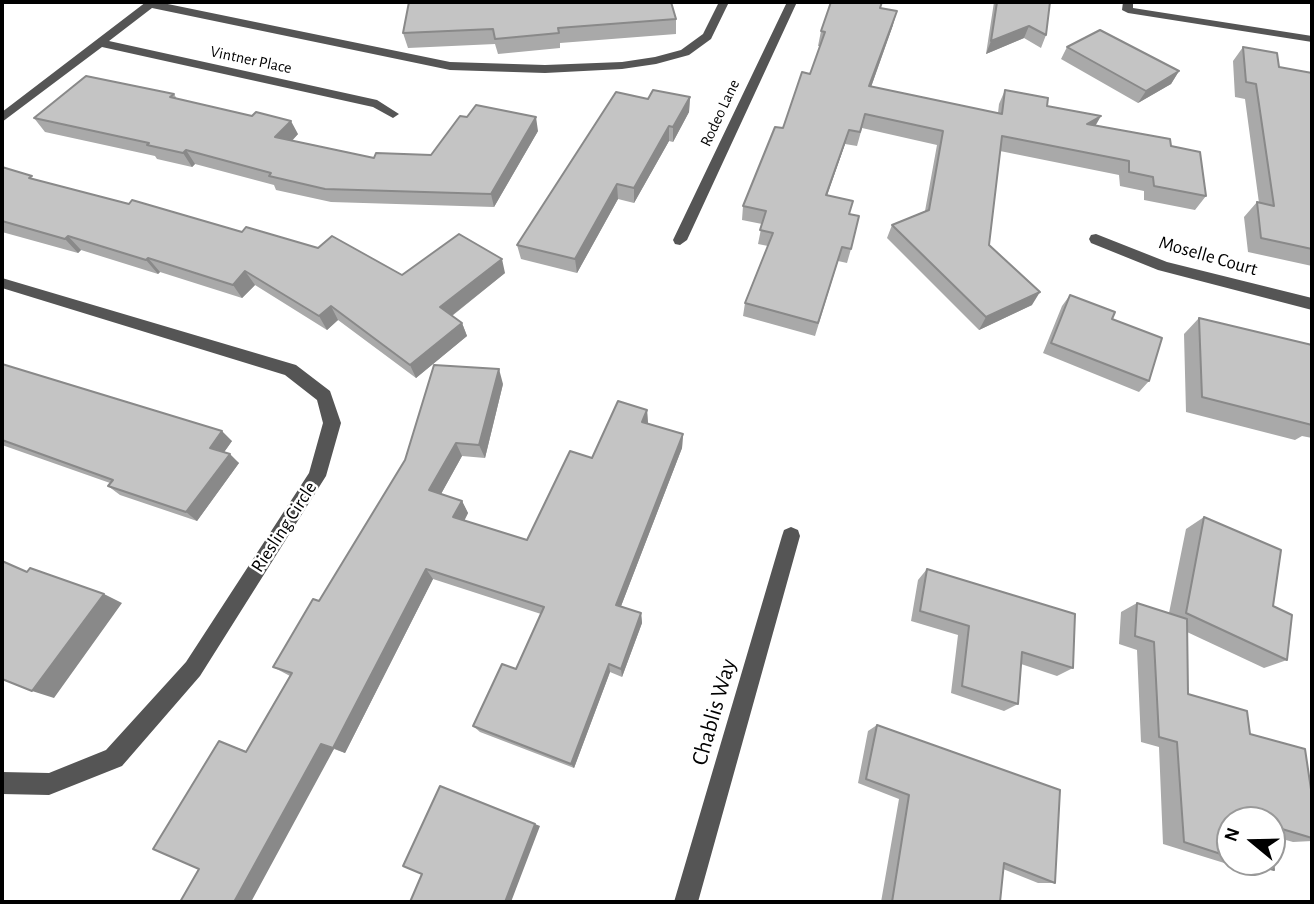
<!DOCTYPE html>
<html>
<head>
<meta charset="utf-8">
<style>
	body { margin:0 }
	#map { position:relative; width:1314px; height:904px; overflow:hidden; background:#fff; font-family:"Alegreya Sans",sans-serif }
	canvas { display:block }
	.frame { position:absolute; inset:0; border:4px solid #000; pointer-events:none }
	.north { position:absolute; left:1216px; top:806px; width:70px; height:70px; box-sizing:border-box; background:#fff; border:2px solid #999; border-radius:50%; rotate:289deg; font-size:19px; font-weight:700; line-height:28px; text-align:center; color:#000 }
	.north::after { content:''; display:block; margin:auto; width:24px; height:32px; background:#000; clip-path:polygon(50% 0,100% 100%,50% 72%,0 100%) }
</style>
</head>
<body>
<div id="map">
<canvas width="1314" height="904"></canvas>
<div class="frame"></div>
<div class="north">N</div>
</div>
<script>
const ctx = document.querySelector('canvas').getContext('2d');
ctx.lineJoin = 'round';
function paint(path, color) {
  ctx.fillStyle = color;
  ctx.fill(path, 'evenodd');
}
function strokePath(path, color, width, dash) {
  ctx.strokeStyle = color;
  ctx.lineWidth = width;
  ctx.lineCap = dash ? 'butt' : 'round';
  ctx.setLineDash(dash || []);
  ctx.stroke(path);
}
function write(font, color, halo, rows, align = 'center') {
  ctx.font = font + ' "Alegreya Sans",sans-serif';
  ctx.lineWidth = 5;
  ctx.setLineDash([]);
  ctx.textBaseline = 'middle';
  ctx.strokeStyle = halo;
  ctx.fillStyle = color;
  for (const [text, x, y, turn = 0] of rows) {
    ctx.save();
    ctx.translate(x, y);
    ctx.rotate((+turn || 0) * Math.PI / 180);
    ctx.textAlign = isNaN(turn) ? turn : align;
    if (halo) ctx.strokeText(text, 0, 0);
    ctx.fillText(text, 0, 0);
    ctx.restore();
  }
}
paint(new Path2D(`
	M146,2h12l292,60 95,3 77,-3 33,-5 26,-7 22,-16 16,-32h10l-18,37 -22,16 -33,9 -34,5 -77,4 -95,-3 -298,-62 -43,33 268,59 22,14 -6,4 -20,-11 -271,-60 -100,75v-10z
	M787,2h10l-110,238 -7,5 -5,-1 -2,-4z
	M1123,2h10v6l179,28v6l-184,-29 -6,-3z
	M1096,234l71,28 145,36v12l-154,-40 -67,-27 -2,-4 2,-4z
	M2,278l294,87 34,26 11,32 -15,53 -126,200 -78,90 -73,29 -47,-1v-22l47,1 57,-23 80,-88 123,-189 14,-50 -6,-23 -32,-25 -283,-87z
	M791,527l7,3 2,6 -102,366h-24l108,-366 2,-6z`), '#555');
paint(new Path2D(`
	M994,2h56l-4,33 -5,13 -17,-10 -38,16z
	M881,8l12,17 -22,62 127,26 1,-9 6,-14 42,16 49,20 75,20 35,50 -11,14 -51,-10v-9l-24,-5 -1,-11 -119,-24 -11,94 43,60 -53,25 -92,-92 5,-13 33,-14 12,-66 -75,-17 -5,18 -12,-2 -18,52 22,18 2,35 -4,14 -9,-2 -23,75 -72,-20 2,-13 23,-57 -10,-2 4,-20 -20,-4 1,-14 67,-132 10,-28h-2l3,-15z
	M676,19v15l-116,9v5l-62,6 -3,-10 -87,4 -5,-15z
	M1067,47l112,24 -8,13 -33,19 -77,-44z
	M1243,47l36,20 33,6v193l-64,-14 -4,-35 13,-15 2,1 -14,-104 -10,-2 -2,-36z
	M174,94l3,5 121,35 -6,7 82,17 57,-3 107,-24 -44,76 -163,-5 -55,-12 -2,-5 -79,-21 -3,3 -35,-8 -2,-3 -110,-24 -11,-14z
	M690,97l-1,15 -16,30 -4,-1 -35,62 -16,-4 -41,74 -56,-14 -4,-14 131,-146z
	M2,167l33,13 207,52 160,43 103,-2 -53,43 10,7 5,13 -51,42 -78,-58 -11,10 -72,-45 -13,13 -82,-26 -2,2 -77,-24 -3,3 -76,-21z
	M1070,295l42,24 37,62 -10,11 -96,-39 19,-47z
	M1199,318l113,27v93l-10,-2 -7,4 -109,-28 -2,-78z
	M2,364l230,77 -8,11 15,11 -42,58 -77,-26 -12,-9 2,-3 -108,-38z
	M503,384l-18,74 -23,-2 -21,38 21,7 6,12 -4,8 63,19 65,-82 55,-48 1,14 35,10 -1,14 -61,158 20,7 1,10 -20,54 -12,-5 -36,96 -94,-36 -7,-6 43,-57 25,-55 -108,-35 -88,174 -11,-4 -135,120 20,-128 27,10 44,-75 -17,-9 46,-66z
	M1204,517l69,89 14,54 -23,8 -77,-36 1,62 62,40 62,62v45l-19,1 -21,-6v-16h-42v42h42l2,8 -24,1 -87,-27 -4,-97 -18,-5 -4,-92 -18,-6 2,-32 16,-9 32,10 17,-84z
	M927,569l146,99 -16,8 -36,-12 -3,40 -14,7 -53,-18 7,-58 -47,-14 7,-41z
	M877,725l178,158h-17l-35,-14 -3,33h-119l18,-103 -41,-16 10,-52z`), '#a9a9a9');
paint(new Path2D(`
	M897,11l-4,14 -27,76 3,-15z
	M1029,26l-5,12 -38,16 5,-13z
	M1179,71l-8,13 -33,19 8,-12z
	M690,97l-1,15 -16,30v-15z
	M1101,116l-8,14 -6,-6z
	M536,117l2,14 -44,76 -3,-13z
	M291,121l7,13 -16,17 -7,-14z
	M669,126v15l-35,62v-15z
	M849,130l-4,14 -23,65 4,-14z
	M186,150l9,14 -3,3 -9,-14z
	M617,184l1,15 -41,74 -2,-14z
	M68,236l13,14 -3,3 -13,-14z
	M148,258l12,14 -2,2 -12,-14z
	M502,259l3,14 -60,48 -5,-14z
	M245,271l10,14 -13,13 -9,-13z
	M1040,292l-8,13 -53,25 7,-13z
	M331,306l7,14 -11,10 -8,-14z
	M462,323l5,13 -51,42 -6,-13z
	M499,369l4,15 -18,74 -6,-13z
	M647,410l1,14 -6,-2z
	M222,431l10,10 -12,17 -10,-10z
	M683,434l-1,14 -64,166 -2,-9z
	M456,443l6,13 -26,47 -7,-13z
	M230,454l9,9 -42,58 -11,-9z
	M462,501l6,12 -8,16 -7,-12z
	M426,569l7,10 -88,174 -12,-5z
	M104,594l18,9 -68,95 -22,-7z
	M641,613l1,10 -20,54 -1,-8z
	M609,664l1,8 -36,96 -3,-4z
	M321,744l13,5 -83,153h-17z
	M535,824l5,2 -29,76h-6z`), '#898989');
const building = new Path2D(`
	M409,2h262l5,17 -118,9 1,5 -64,6 -2,-10 -90,4z
	M831,2h51l-2,6 17,3 -28,75 133,28 3,-24 43,8 -1,8 54,10 -14,8 83,15 1,7 29,6 6,44 -52,-10 -1,-9 -24,-5v-11l-127,-25 -13,109 51,47 -54,25 -94,-92 37,-15 14,-79 -78,-17 -5,18 -11,-2 -23,65 27,6 -4,13 10,2 -8,33 -9,-2 -24,76 -73,-20 28,-70 -13,-3 6,-19 -23,-5 32,-79 8,1 19,-56 8,2 15,-42 -4,-1z
	M997,2h53l-4,33 -17,-9 -38,15z
	M1100,30l79,41 -33,20 -79,-44z
	M1243,47l34,6 2,14 33,6v176l-51,-11 -4,-36 17,4 -18,-122 -10,-2z
	M86,76l88,18 -4,3 82,19 4,-4 35,9 -16,16 99,21 2,-5 55,2 29,-39 7,1 9,-12 60,12 -45,77 -166,-5 -56,-13 2,-3 -85,-23 -3,3 -36,-8 2,-2 -115,-25z
	M653,90l37,7 -17,30 -4,-1 -35,62 -17,-4 -42,75 -58,-14 99,-153 32,7z
	M2,167l30,9 -3,2 100,26 3,-4 110,32 4,-5 72,21 14,-12 70,39 57,-41 43,25 -62,48 22,16 -52,42 -79,-59 -12,10 -74,-45 -12,14 -85,-27 -2,2 -78,-24 -3,3 -63,-18z
	M1070,295l45,17 -3,7 50,19 -13,43 -98,-38z
	M1199,318l113,27v80l-110,-28z
	M2,364l220,67 -12,17 20,6 -44,58 -78,-26 5,-6 -111,-40z
	M434,365l65,4 -20,76 -23,-2 -27,47 33,11 -9,16 74,23 43,-89 22,7 26,-57 29,9 -5,12 41,12 -67,171 25,8 -20,56 -12,-5 -38,100 -98,-38 29,-62 14,5 28,-62 -118,-38 -93,179 -12,-4 -87,158h-54l19,-33 -46,-20 66,-108 27,11 46,-79 -19,-6 40,-68 6,2 86,-141z
	M1204,517l77,33 -8,56 19,9 -5,45 -101,-47z
	M2,561l25,11 3,-4 74,26 -72,97 -30,-12z
	M927,569l148,45 -2,54 -51,-16 -4,52 -56,-18 7,-60 -49,-15z
	M1137,603l50,16 1,75 59,17 3,23 55,15 7,47v42l-40,-12v-6h-42v37l-46,-15 -7,-100 -18,-5 -5,-95 -19,-6z
	M877,725l183,65 -5,93 -51,-20 -4,39h-108l17,-107 -43,-16z
	M440,786l95,38 -30,78h-95l12,-28 -19,-8z
	M1272,848l2,22 -27,-8h25z`);
paint(building, '#c4c4c4');
strokePath(building, '#898989', 2);
write('16px', '#000', '#fff', [
	["Vintner Place",251,60,12],
	["Rodeo Lane",720,113,-65]
]);
write('19px', '#000', '#fff', [
	["Moselle Court",1208,256,16],
	["Riesling Circle",284,527,-57]
]);
write('23px', '#000', '#fff', [
	["Chablis Way",714,712,-74]
]);
</script>
</body>
</html>
